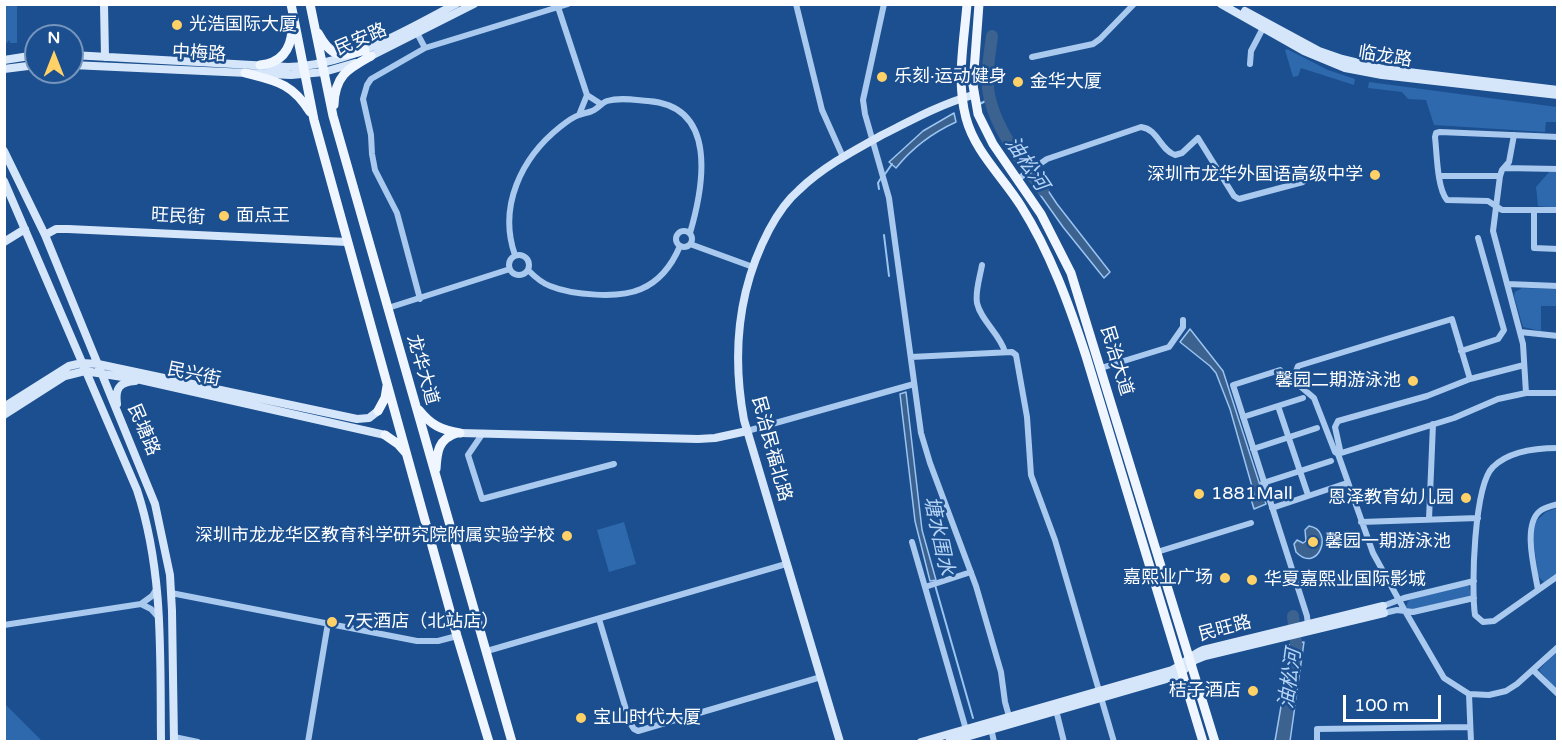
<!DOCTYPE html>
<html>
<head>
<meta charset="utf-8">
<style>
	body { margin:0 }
	#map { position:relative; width:1562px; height:746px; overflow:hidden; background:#1b4f8f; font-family:"Varela Round",sans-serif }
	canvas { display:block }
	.frame { position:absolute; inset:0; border:6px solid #fff; pointer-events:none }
	.north { position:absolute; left:24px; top:24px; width:60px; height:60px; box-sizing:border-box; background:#1b4f8f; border:2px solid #7695bc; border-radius:50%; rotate:0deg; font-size:16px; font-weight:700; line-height:24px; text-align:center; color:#fff }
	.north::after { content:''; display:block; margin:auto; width:21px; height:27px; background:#ffd166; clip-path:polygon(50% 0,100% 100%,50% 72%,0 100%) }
	.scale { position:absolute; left:1343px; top:695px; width:98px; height:27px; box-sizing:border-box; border:3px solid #fff; border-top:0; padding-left:8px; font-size:18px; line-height:21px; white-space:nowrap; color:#fff; -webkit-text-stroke:4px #1b4f8f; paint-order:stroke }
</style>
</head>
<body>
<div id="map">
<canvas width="1562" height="746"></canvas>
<div class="frame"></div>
<div class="north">N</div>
<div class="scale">100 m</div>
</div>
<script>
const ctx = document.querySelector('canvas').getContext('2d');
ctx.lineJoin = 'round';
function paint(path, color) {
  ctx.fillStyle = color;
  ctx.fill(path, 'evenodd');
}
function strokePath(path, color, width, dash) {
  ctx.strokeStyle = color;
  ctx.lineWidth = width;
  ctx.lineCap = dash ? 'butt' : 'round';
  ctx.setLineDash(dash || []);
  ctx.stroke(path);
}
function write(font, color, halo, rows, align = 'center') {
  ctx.font = font + ' "Varela Round","Noto Sans SC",sans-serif';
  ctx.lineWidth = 5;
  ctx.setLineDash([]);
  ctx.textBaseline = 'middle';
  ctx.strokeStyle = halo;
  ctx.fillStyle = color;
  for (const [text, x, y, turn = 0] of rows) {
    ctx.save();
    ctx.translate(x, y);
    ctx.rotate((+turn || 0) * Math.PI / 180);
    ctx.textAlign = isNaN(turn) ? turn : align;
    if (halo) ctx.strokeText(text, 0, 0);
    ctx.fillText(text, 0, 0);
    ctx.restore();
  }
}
paint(new Path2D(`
	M4,5h13v38h-7l-1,-3 -4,5z
	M1287,49l41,21 27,9 -1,6 -53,-17 -3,8 -5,1 -8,-27z
	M1369,82l188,25v15h-11l-1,10 -111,-7 -8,-25 -18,-1 -6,-7 -34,-4z
	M1550,171h7v37l-19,-2 -2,-19z
	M1522,288l35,1v17h-16v25l-18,-4 -9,-31 1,-4z
	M1557,508v65l-13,9 -6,-6 -5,-39 2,-15 11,-10z
	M624,522l12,42 -27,8 -12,-42z
	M1465,586h4l2,10 -56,14h-6l-3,-4 3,-6z
	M1557,651v40l-18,-21z
	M5,704l37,37h-37z`), '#2e69ad');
const water = new Path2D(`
	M954,113l2,9c-24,11 -44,26 -60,46l-7,-6 34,-31z
	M1035,176l4,1 18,27 53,68 -6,6 -41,-51 -34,-48z
	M1190,329l33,42 43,133 -12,5 -3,-10 4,-2 -25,-88 -14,-36 -6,-7 -30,-24z
	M906,392l16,138 14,50 -6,1 -15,-60 -15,-127z
	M1309,526c26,4 9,49 -13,26l-2,-8 3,-4 6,3 3,-2 -1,-11z
	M1304,642l-14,99h-15l13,-75 1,-21z`);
paint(water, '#3c6290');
strokePath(water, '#9cc4f0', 1.5);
strokePath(new Path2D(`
	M978,105l11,-6
	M885,174l7,-10
	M879,189l-1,-6 3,-5
	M884,235l5,41
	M935,585l38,133`), '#9cc4f0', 2);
strokePath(new Path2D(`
	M992,36c-2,17 -6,34 -4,52 4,36 33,74 55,102
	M1293,616l3,28 -2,16`), '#3c6290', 12);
strokePath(new Path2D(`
	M796,4l26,106 21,47
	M884,4l-21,96 2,14 24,84 32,235 9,30 46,123 25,86 4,30 5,18
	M558,7l29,88 14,9
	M417,33l8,15 143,-44
	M1032,57l61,-13 7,-5 34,-35
	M1250,64l1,-13 12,-23
	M579,115l8,-20
	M1514,135l-5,27 -7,8 -2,6 -7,55 30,113 3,49
	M1558,137l-118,-5 -4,1 -1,4c2,17 2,51 12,63l41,1 14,9h56
	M1504,168l54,1
	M1440,176h60
	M1018,179l29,-20 94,-32c17,2 19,23 34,28l7,-2 16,-15 36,58 5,3 64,-17
	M1534,210v38l24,1
	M676 239a8 8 0 1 1 16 0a8 8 0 1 1-16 0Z
	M690,244l63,23
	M515,255c-17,-48 6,-97 45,-128 5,-4 13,-10 19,-12 4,-2 9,-2 13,-4 6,-2 9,-8 15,-10 13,-4 28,-1 41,0 70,5 56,84 42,132
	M509 265a10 10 0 1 1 20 0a10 10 0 1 1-20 0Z
	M982,265c-2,12 -7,26 -5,38 4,18 23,31 28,49
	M528,270c6,6 13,13 22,16 22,9 69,13 91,3 19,-8 31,-24 39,-43
	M1507,284l51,2
	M420,299l-23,-86 -22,-43 -3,-16 -1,-19 -8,-36 4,-14 4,-6 54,-31
	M388,308l122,-39
	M1452,319l18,60 -43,17 -89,25 -3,6 5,23 -2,4 -3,-2 -21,-54 -14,-12 -4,-8 -1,-4 3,-8z
	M1520,332l38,4
	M1461,351l37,-12 6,-9 -26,-92
	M911,357l101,-5 4,3 11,62 4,58 24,65 59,202
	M1101,368l68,-21 14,-20v-7
	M1280,370l-47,15 74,231 1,10
	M1470,379l54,-14
	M1558,393h-32l-28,6 -44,19 -116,36 35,99 32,58 39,67 25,16 20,1 17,-4 11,-7 41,-37
	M1278,406l30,89
	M1243,417l60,-19
	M747,431l167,-47
	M483,433l-15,22 14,44 132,-35
	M1558,448c-22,0 -49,3 -65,19 -19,18 -22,121 -18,148l8,7 11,-1 64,-45
	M1253,449l64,-21
	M1263,483l68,-22
	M1272,508l75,-25
	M1429,519l4,-95
	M1361,522l117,-4
	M912,542l55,191
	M1157,552l94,-29
	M925,587l46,-15
	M1538,590c-3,-19 -16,-65 2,-79 5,-4 12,-5 18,-7
	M171,593l246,48h21l19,-5
	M141,604l10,5 8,9
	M1383,606l21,-8 70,-17
	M1384,613l13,-3 16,2 61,-14
	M599,619l31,104 4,6 4,2 183,-54
	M4,625l137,-21 11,-8 5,-8
	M487,651l299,-87
	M1533,670l25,24
	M1469,694l2,48
	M1056,710l8,32
	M991,728l3,14
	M174,737l24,5
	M308,742l20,-119
	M1317,742v-13l153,-2`), '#a9c9ee', 6);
strokePath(new Path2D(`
	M104,4l1,53
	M1221,4l83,47 41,17 37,7 176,20
	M1245,11l74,40 23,8 41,10 175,21
	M72,55l216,12c62,-2 114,-35 168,-63
	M367,58l107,-54
	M4,60l32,-5
	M72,65l219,10 33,-3 31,-9
	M4,69l32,-4
	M4,151l41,84 110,269 15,71 2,36 2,131
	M4,181l133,309c27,82 23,166 24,252
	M45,235l11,-6h12l279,13
	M4,242l21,-13
	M117,404c-2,-15 2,-22 18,-23
	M4,407l65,-41 13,-3 16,1 259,55 12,-1 9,-7
	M4,415l61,-39 20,-5 56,9 244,55
	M460,433l238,6 17,-1 32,-7
	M840,742l-96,-322c-12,-65 -6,-131 25,-190 8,-15 17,-29 30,-40 24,-23 54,-39 83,-55 30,-15 59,-31 91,-40
	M921,742l251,-72c12,-5 18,-15 31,-20l180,-44
	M949,742l228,-66 18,-16 10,-4 179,-43`), '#d6e6fa', 8);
strokePath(new Path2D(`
	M291,4l23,116 143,516 32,106
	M310,4l23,112 179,626
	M967,4c-3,38 -11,77 -1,114 9,34 37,59 55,88 29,46 48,98 65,150l117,386
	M979,4l-6,81 5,29 15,30 48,70 30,59 144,469
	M318,33c13,24 22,25 47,17
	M260,65c21,-2 31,-15 32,-36
	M245,73c31,8 47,10 65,39
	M334,105c1,-30 14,-36 37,-49
	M419,410c12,15 22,20 41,23
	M378,411l7,-13 2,-12
	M385,435l13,9 8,9
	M436,469c1,-17 2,-30 21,-36`), '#f0f6ff', 9);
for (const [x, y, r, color] of [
	[177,25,6,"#ffd166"],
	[882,77,6,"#ffd166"],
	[1018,82,6,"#ffd166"],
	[1375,175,6,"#ffd166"],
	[224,216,6,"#ffd166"],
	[1413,381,6,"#ffd166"],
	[1199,494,6,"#ffd166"],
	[1466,498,6,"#ffd166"],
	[567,536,6,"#ffd166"],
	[1313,542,6,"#ffd166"],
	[1225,578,6,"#ffd166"],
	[1252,580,6,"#ffd166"],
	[332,622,6,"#ffd166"],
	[1253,691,6,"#ffd166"],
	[581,718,6,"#ffd166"]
]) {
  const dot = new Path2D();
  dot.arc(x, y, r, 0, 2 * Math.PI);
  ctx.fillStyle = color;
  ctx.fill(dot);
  strokePath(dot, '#1b4f8f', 2);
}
write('18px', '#fff', '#1b4f8f', [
	["光浩国际大厦",189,25],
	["乐刻·运动健身",894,77],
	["金华大厦",1030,82],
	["深圳市龙华外国语高级中学",1363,175,"right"],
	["面点王",236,216],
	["馨园二期游泳池",1401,381,"right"],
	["1881Mall",1211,494],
	["恩泽教育幼儿园",1454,498,"right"],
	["深圳市龙龙华区教育科学研究院附属实验学校",555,536,"right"],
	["馨园一期游泳池",1325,542],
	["嘉熙业广场",1213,578,"right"],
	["华夏嘉熙业国际影城",1264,580],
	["7天酒店（北站店）",344,622],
	["桔子酒店",1241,691,"right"],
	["宝山时代大厦",593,718]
], 'left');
write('18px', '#fff', '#1b4f8f', [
	["民安路",361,40,-23],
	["中梅路",199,54,3],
	["临龙路",1385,57,9],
	["旺民街",178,217,3],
	["民治大道",1116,361,73],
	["龙华大道",422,370,74],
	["民兴街",194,375,12],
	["民塘路",143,430,67],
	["民治民福北路",771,449,75],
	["民旺路",1225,629,-15]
]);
write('italic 20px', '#b5d3f5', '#1b4f8f', [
	["油松河",1026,164,56],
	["塘水围水",938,536,78],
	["油松河",1291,679,-82]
]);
</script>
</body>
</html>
